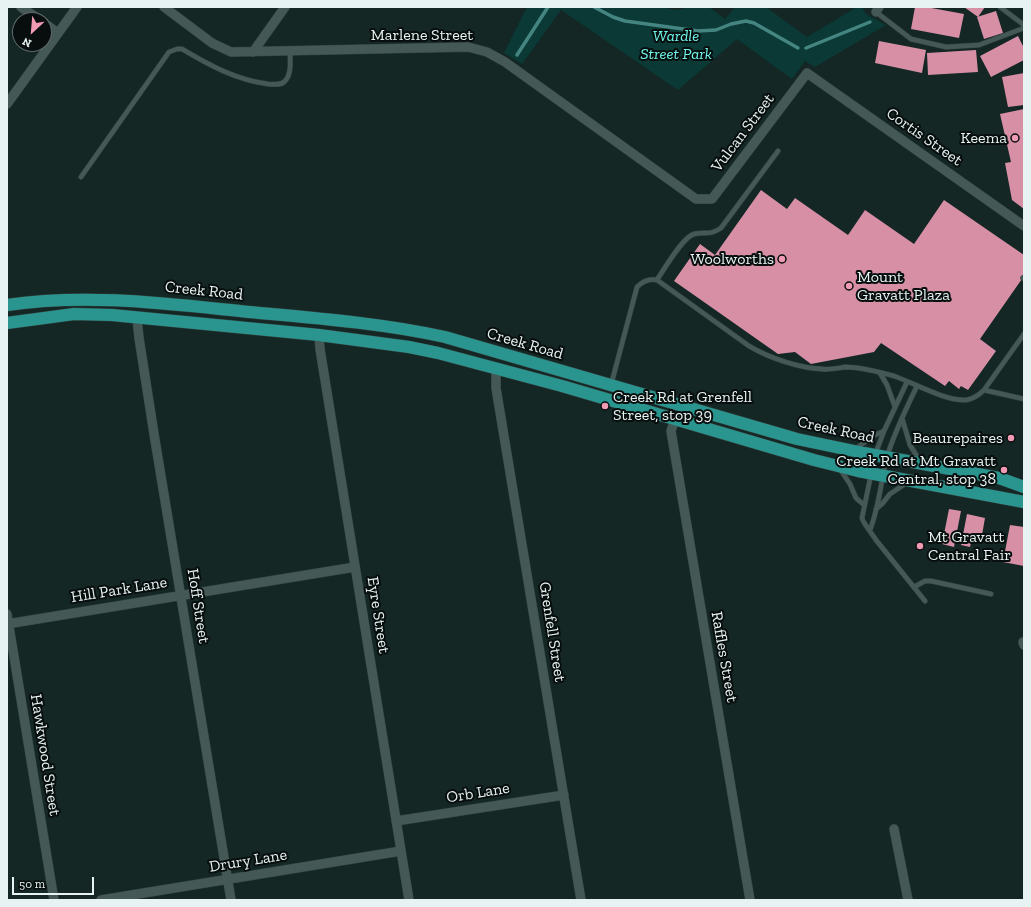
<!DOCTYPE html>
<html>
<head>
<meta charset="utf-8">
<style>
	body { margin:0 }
	#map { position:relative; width:1031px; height:907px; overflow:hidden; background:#142725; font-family:"Zilla Slab",serif }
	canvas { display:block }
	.frame { position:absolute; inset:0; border:8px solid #e7f3f2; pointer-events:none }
	.north { position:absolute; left:12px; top:12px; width:40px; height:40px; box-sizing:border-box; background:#070e0d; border:1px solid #616a69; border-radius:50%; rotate:206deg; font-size:11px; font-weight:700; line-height:16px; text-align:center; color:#e7f3f2 }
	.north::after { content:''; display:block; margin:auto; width:14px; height:18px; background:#f09ab4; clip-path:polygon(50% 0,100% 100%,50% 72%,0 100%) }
	.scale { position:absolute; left:12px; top:877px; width:82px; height:18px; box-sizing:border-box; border:2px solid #e7f3f2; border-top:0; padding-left:5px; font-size:12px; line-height:14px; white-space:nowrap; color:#e7f3f2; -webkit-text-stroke:3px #070e0d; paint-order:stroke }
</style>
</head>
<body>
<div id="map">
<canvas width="1031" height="907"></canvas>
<div class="frame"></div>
<div class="north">N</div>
<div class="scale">50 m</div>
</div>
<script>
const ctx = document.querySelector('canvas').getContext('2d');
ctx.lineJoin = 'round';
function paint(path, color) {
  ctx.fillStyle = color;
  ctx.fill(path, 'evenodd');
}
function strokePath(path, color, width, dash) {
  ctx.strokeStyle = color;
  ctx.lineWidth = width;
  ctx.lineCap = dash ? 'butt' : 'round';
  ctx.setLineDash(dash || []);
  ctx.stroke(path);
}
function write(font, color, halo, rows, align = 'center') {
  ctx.font = font + ' "Zilla Slab",serif';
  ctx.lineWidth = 4;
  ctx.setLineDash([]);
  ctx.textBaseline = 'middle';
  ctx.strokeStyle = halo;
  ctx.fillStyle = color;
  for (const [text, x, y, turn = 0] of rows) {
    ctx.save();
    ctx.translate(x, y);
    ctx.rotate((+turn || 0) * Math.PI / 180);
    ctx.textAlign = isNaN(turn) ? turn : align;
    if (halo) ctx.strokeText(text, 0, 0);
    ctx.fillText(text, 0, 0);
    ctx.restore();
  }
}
paint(new Path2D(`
	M527,7h133l17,3 12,-3h20l16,12 10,-12h31l41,30 50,-30h5l4,7 20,11 -71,42 -10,-6 -13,18 -55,-40 -59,51 -117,-80 -39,54 -18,-11z`), '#0a3936');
strokePath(new Path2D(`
	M594,7l19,10 12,4 73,10 18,-1 15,-6 15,-3 8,2 44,25
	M806,48l64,-26
	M517,55l31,-48`), '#458581', 3.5);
paint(new Path2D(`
	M915,7h11l38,7 -5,24 -48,-9z
	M964,7h21l-7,10z
	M996,11l7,22 -19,6 -7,-22z
	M1018,36l6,12v12l-33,17 -11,-21z
	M879,41l47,9 -4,23 -47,-10z
	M976,50l2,22 -50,3 -1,-22z
	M1024,73v32l-16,2 -6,-30z
	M1024,109v100l-12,-9 -7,-37 6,-1 -11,-48z
	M761,190l26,19 8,-11 53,37 17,-25 49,34 30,-44 80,55v21l-44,63 16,12 -28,39 -7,-4 -2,3 -10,-8 -4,5 -64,-43 -7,9 -63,12 -16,-12 -17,2 -104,-73 26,-37 15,11z
	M949,509l12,2 -7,36 -12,-3z
	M967,514l18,4 -3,17 -9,-2 -3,14 -9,-2z
	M1010,525l14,2v39l-21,-4z`), '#d68fa5');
const lane = new Path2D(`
	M1000,7l24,18
	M876,12l35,27 35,8 33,-2 45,-17
	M81,177l88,-125 8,-3h5c27,16 54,31 86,35 5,0 13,2 17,-3 7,-7 5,-21 5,-30
	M1023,278l1,1
	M657,280c7,-11 26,-43 37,-46 12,-3 15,2 27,-6l57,-77
	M880,373l7,12 8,22
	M907,382l-23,49 -9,24 -13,63c1,5 11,17 14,22l49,61
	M611,385l26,-98c6,-6 12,-9 20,-7l92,66c20,12 50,22 73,23 8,1 16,-1 24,-2 16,0 32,5 48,9 20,7 51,25 72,24 7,-1 13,-5 18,-10l40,-56
	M984,390l40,9
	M902,418l8,27 10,16
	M854,450l19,-14 11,-5
	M840,469l10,15 6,14 8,7
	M876,509l6,-5 8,-10 18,-12
	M870,530c9,-23 11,-49 17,-73 7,-24 19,-48 30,-71
	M914,587l11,-6h6l60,13`);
const street = new Path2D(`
	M21,7l19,13
	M164,7l48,36 19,9 237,-5 19,5 18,10 191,137h16l95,-126 217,153
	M876,12l3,-5
	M44,23l14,10
	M253,52l32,-45
	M7,104l70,-97
	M137,318l2,20 15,96 77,466
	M319,335l1,14 89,551
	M496,368v20l85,512
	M675,419l-4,12 2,12 77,457
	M7,614l47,286
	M7,624l348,-57
	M1023,642l1,3
	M396,821l168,-26
	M894,829l14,71
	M101,900l300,-49`);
const primary = new Path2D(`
	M7,305c81,-12 162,-1 242,7 66,6 132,11 196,25l352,102 67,14 135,25 25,9
	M7,323l67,-9 38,1 207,20 90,12 29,6 124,33 252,74 44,11 166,31`);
strokePath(lane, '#344240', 5.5);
strokePath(street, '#344240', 10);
strokePath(primary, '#344240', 13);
strokePath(lane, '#445856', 4.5);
strokePath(street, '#445856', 9);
strokePath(primary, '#2a958f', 12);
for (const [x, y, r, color] of [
	[1015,138,4,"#f09ab4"],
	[782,259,4,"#f09ab4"],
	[849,286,4,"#f09ab4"],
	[605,406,4,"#f09ab4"],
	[1011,438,4,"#f09ab4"],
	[1004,470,4,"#f09ab4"],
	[920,546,4,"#f09ab4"]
]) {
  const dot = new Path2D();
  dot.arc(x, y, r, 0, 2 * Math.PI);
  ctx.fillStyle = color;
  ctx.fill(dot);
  strokePath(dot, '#070e0d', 1.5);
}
write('16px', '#e7f3f2', '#070e0d', [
	["Marlene Street",422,35],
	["Vulcan Street",743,133,-53],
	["Cortis Street",924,137,35],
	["Creek Road",204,291,6],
	["Creek Road",525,344,16],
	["Creek Road",836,430,12],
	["Hill Park Lane",119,590,-9],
	["Hoff Street",198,606,81],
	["Eyre Street",378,615,81],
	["Grenfell Street",552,632,81],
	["Raffles Street",724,657,80],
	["Hawkwood Street",45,755,81],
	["Orb Lane",478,793,-9],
	["Drury Lane",248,861,-9]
]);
write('italic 16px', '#71f8ee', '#070e0d', [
	["Wardle",676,36],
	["Street Park",676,54]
]);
write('16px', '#e7f3f2', '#070e0d', [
	["Keema",1007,138],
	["Woolworths",774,259],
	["Mount",857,277,"left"],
	["Gravatt Plaza",857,295,"left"],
	["Creek Rd at Grenfell",613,397,"left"],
	["Street, stop 39",613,415,"left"],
	["Beaurepaires",1003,438],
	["Creek Rd at Mt Gravatt",996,461],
	["Central, stop 38",996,479],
	["Mt Gravatt",928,537,"left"],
	["Central Fair",928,555,"left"]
], 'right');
</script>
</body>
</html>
